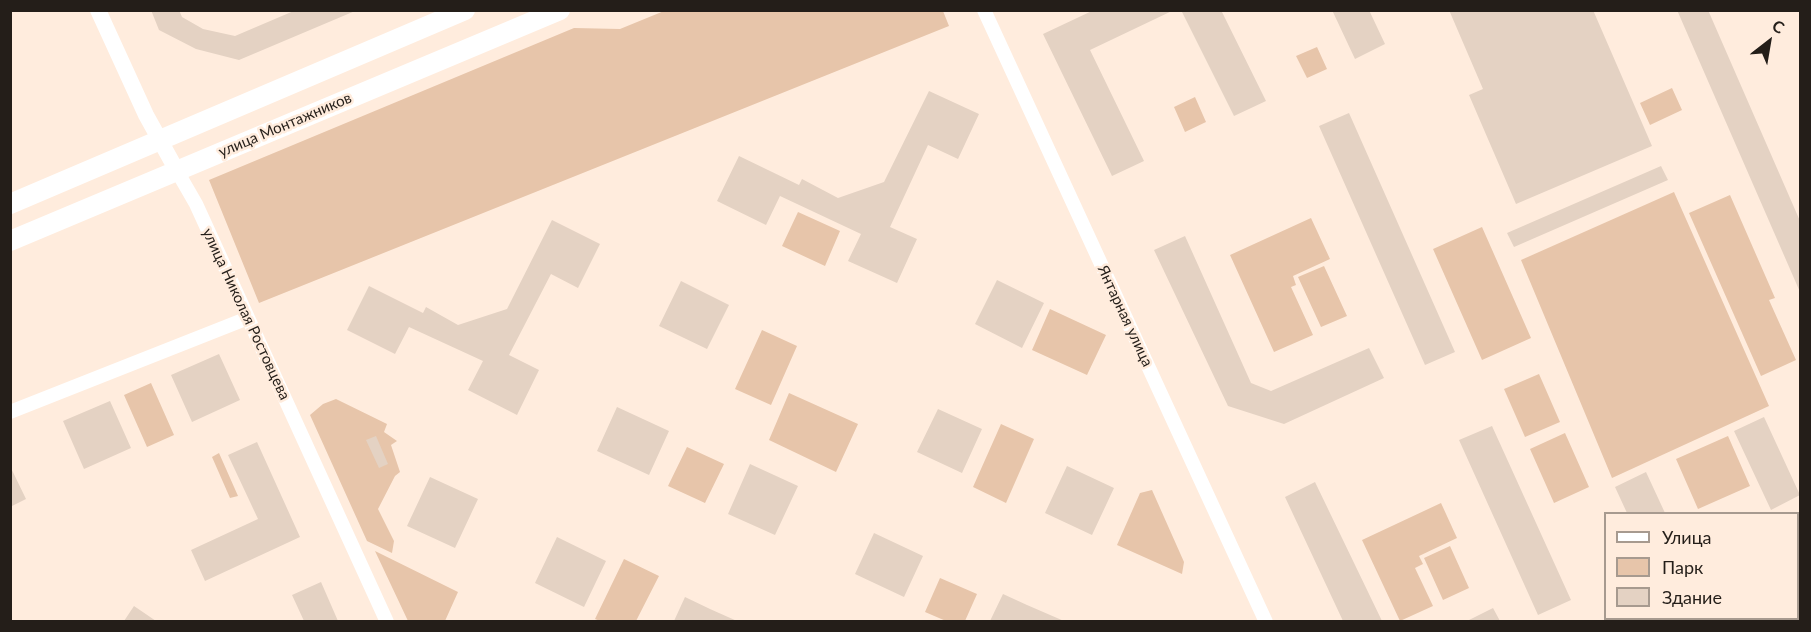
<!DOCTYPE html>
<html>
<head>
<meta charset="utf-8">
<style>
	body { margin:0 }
	#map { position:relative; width:1811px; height:632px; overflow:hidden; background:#ffecdd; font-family:Lato,sans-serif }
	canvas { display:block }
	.frame { position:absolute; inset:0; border:12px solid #241e19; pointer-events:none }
	.legend { position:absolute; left:1604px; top:512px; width:195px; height:108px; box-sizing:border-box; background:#ffecdd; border:2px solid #a79a8f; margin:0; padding:8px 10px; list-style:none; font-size:18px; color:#241e19 }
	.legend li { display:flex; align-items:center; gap:12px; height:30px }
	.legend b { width:30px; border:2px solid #a79a8f }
	.north { position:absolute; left:1739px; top:12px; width:60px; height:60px; -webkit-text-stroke:4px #ffecdd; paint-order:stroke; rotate:31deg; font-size:16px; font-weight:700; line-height:24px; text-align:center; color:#241e19 }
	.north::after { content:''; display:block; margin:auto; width:21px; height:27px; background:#241e19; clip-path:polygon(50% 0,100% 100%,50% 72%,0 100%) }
</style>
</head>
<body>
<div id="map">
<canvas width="1811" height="632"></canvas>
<div class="frame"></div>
<ul class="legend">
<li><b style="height:8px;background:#fff"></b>Улица</li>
<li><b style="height:16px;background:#e7c5aa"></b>Парк</li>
<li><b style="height:16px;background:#e4d2c3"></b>Здание</li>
</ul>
<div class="north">С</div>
</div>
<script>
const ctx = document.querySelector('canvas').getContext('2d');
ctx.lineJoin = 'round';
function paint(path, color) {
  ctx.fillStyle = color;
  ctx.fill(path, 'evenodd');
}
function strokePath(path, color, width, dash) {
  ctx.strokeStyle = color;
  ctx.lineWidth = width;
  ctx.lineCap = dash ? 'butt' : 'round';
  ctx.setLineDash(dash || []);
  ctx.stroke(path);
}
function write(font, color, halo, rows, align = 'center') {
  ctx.font = font + ' Lato,sans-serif';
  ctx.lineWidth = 5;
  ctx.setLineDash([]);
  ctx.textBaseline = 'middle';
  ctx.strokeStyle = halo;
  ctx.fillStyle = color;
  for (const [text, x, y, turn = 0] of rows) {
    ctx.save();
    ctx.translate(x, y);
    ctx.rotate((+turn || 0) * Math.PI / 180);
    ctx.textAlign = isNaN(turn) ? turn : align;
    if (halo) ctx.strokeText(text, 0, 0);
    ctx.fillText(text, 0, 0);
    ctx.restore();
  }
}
paint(new Path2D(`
	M664,11h279l6,15 -690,277 -50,-123 365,-152 46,1z
	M1317,47l10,22 -20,9 -11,-22z
	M1672,88l10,22 -32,15 -10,-22z
	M1195,97l11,25 -21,10 -11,-25z
	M1674,192l95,214 -157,72 -91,-218z
	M1730,195l45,103 -6,2 27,60 -35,16 -72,-163z
	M798,212l42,19 -15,35 -43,-20z
	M1311,218l19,41 -37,17 3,9 -5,2 22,48 -39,17 -44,-97z
	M1482,227l49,111 -49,22 -49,-111z
	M1324,266l23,50 -26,11 -23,-50z
	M1050,309l56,26 -19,40 -55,-25z
	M762,330l35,16 -26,59 -36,-16z
	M1539,374l21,48 -35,15 -21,-48z
	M151,383l23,52 -27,12 -23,-52z
	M789,393l69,31 -22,48 -67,-32z
	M336,399l51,25 -3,8 13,9 -6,4 9,27 -5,4 -17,33 16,32 -2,12 -25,-12 -57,-126 13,-11z
	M1001,424l33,15 -28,64 -33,-16z
	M1565,433l24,54 -35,16 -24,-54z
	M1728,436l22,50 -52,23 -22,-50z
	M687,447l37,17 -19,39 -37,-17z
	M219,453l19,43 -8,2 -18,-41z
	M1152,490l32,72 -2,12 -65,-29 23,-52z
	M1441,503l16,35 -38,18 4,8 -8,4 18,38 -33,15 -38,-81z
	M1450,546l19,42 -26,12 -19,-42z
	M375,551l83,41 -13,29h-37z
	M624,559l35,17 -23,45h-36l-5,-2z
	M940,578l37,16 -12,27h-19l-21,-9z`), '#e7c5aa');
paint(new Path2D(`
	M151,10h28l3,7 21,12 32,7 61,-26 59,1 -116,49 -43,-11 -37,-19z
	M1094,10h80l-84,40 54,111 -32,15 -69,-142z
	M1181,10h40l45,91 -32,15z
	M1332,10h37l16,34 -30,15z
	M1449,10h144l59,136 -136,58 -47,-109 14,-6z
	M1677,10h31l92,211v71z
	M929,91l50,23 -21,45 -30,-14 -38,82 27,12 -20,44 -49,-22 13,-27 -81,-38 -14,29 -49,-24 22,-45 60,29 3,-6 36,19 46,-16z
	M1349,113l106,239 -30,13 -106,-239z
	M1661,166l7,14 -154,67 -7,-14z
	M552,220l48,24 -22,44 -27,-14 -42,81 30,15 -22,45 -49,-25 15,-29 -74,-34 -14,27 -48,-24 22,-44 54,27 3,-6 32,18 49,-16z
	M1185,236l66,147 20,8 98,-43 15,30 -100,46 -56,-18 -74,-156z
	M997,280l47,23 -22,45 -47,-24z
	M681,281l48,24 -22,44 -48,-23z
	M219,354l21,46 -48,22 -21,-47z
	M110,401l21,47 -47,21 -21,-48z
	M617,407l52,24 -20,44 -52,-24z
	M938,409l44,20 -20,44 -45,-21z
	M1764,417l36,78 -29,15 -37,-79z
	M1492,426l79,174 -33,15 -79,-175z
	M376,436l12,28 -9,4 -13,-28z
	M257,442l43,95 -95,44 -14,-31 67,-31 -30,-64z
	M750,464l48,22 -23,49 -47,-21z
	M10,466l16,33 -16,8z
	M1067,466l47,22 -22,47 -47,-22z
	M1646,472l19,41h-38l-12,-26z
	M430,477l48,22 -23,49 -48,-22z
	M1315,482l67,139h-39l-58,-124z
	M874,533l49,23 -19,41 -49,-23z
	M557,537l49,24 -22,46 -49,-24z
	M321,582l17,39h-34l-12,-26z
	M1003,594l24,11 37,16h-74z
	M685,597l25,12 27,12h-63z
	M134,606l22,15h-32z
	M1493,608l7,13h-33z`), '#e4d2c3');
strokePath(new Path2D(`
	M984,10l282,612
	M177,171l19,33 191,418
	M10,412l238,-94`), '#fff', 14);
strokePath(new Path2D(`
	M98,10l48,105 31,56`), '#fff', 16);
strokePath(new Path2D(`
	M10,204l455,-194
	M10,241l550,-231`), '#fff', 20);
write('15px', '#241e19', '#ffecdd', [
	["улица Монтажников",285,125,-23],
	["улица Николая Ростовцева",246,314,65],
	["Янтарная улица",1125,316,65]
]);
</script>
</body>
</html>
